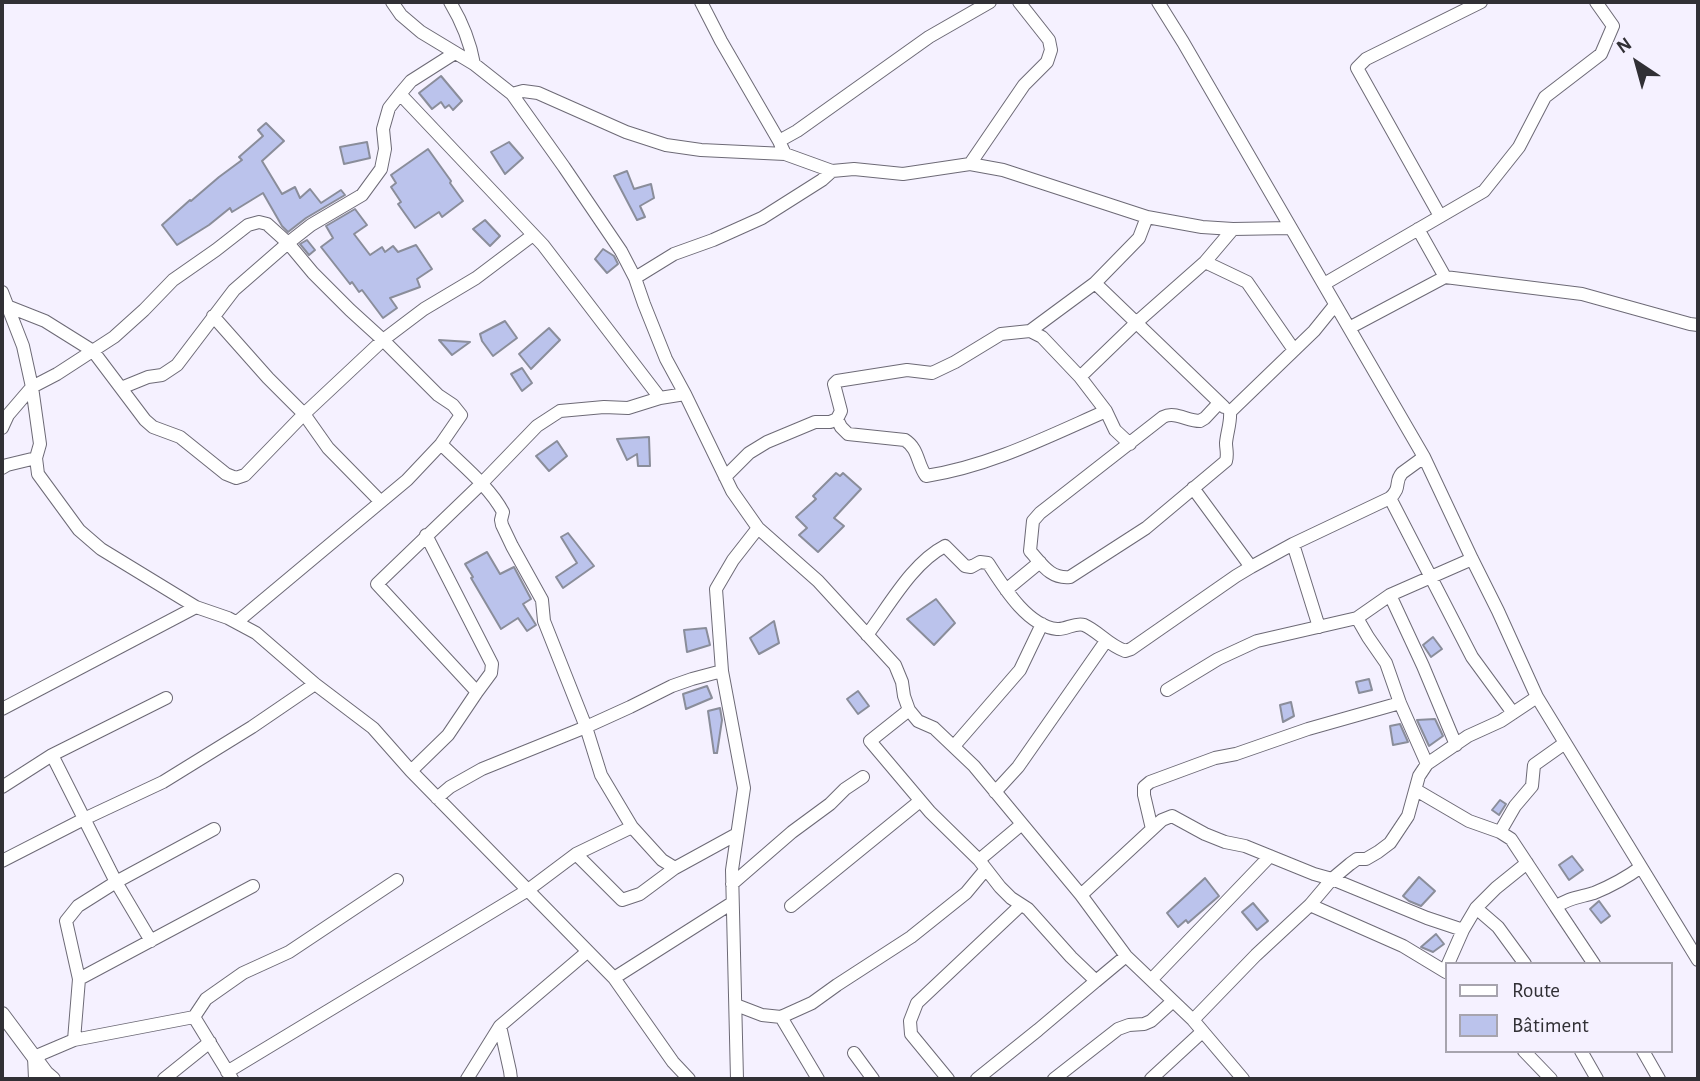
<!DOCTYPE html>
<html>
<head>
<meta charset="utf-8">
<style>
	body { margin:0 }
	#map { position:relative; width:1700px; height:1081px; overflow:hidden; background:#f5f1ff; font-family:"Alegreya Sans",sans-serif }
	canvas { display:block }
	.frame { position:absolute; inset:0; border:4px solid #313035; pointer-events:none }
	.legend { position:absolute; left:1445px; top:962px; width:228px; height:91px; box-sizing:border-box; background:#f5f1ff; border:2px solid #a7a4ae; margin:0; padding:9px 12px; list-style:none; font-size:21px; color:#313035 }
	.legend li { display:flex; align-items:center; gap:14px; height:35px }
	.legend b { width:35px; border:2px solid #a7a4ae }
	.north { position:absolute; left:1602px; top:28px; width:70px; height:70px; -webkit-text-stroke:5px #f5f1ff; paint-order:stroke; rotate:324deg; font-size:19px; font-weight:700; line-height:28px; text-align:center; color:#313035 }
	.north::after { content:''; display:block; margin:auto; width:24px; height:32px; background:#313035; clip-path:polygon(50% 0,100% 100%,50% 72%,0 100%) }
</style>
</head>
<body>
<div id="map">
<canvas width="1700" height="1081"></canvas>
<div class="frame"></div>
<ul class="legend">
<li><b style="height:9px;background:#fff"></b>Route</li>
<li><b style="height:19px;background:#bbc3ec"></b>Bâtiment</li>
</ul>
<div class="north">N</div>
</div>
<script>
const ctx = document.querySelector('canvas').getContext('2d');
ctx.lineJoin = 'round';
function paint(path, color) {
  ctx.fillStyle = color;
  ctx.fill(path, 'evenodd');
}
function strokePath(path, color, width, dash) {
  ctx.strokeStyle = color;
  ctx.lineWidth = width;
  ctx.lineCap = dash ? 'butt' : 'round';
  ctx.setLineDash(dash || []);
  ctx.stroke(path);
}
const building = new Path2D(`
	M441,76l21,25 -9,9 -4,-5 -4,3 -4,-6 -9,7 -13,-16z
	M266,123l18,18 -22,20 20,33 13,-7 5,11 10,-9 11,14 20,-13 4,5 -39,23 -18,14 -6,-6 -19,-33 -31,19 -2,-4 -21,17 -32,20 -15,-20 28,-25 1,1 28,-24 23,-17 -3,-3 24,-21 -5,-6z
	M367,142l3,16 -26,6 -4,-17z
	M509,142l14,16 -18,16 -14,-22z
	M428,149l23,32 -1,2 13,18 -21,16 -3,-5 -24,16 -17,-24 3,-2 -10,-15 5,-4 -5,-8z
	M627,171l7,18 17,-5 3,14 -14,8 5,11 -8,3 -23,-44z
	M355,209l12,16 -13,9 16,21 12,-8 3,5 8,-6 5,6 18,-7 16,24 -15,10 3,8 -30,11 7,10 -14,10 -21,-28 -3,2 -7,-10 -2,2 -29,-37 12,-9 -7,-12z
	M485,220l15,16 -10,10 -17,-17z
	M307,240l8,10 -6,5 -9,-11z
	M603,249l11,7 4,8 -11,9 -12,-14z
	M505,321l12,17 -24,18 -11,-15 -2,-7z
	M549,328l11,12 -29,29 -12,-15z
	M439,340l31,2 -18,13z
	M522,368l10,15 -10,8 -11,-17z
	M649,437l1,29h-12l-1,-12 -10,6 -10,-21z
	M557,441l10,15 -18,15 -13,-15z
	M836,473l4,3 3,-3 18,16 -27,29 10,8 -26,26 -19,-17 8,-7 -11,-11 20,-18 -3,-3z
	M568,533l26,33 -31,22 -7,-11 21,-14 -16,-26z
	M487,552l13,22 14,-7 17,32 -8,5 13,21 -9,6 -9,-13 -17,11 -30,-51 2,-1 -8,-13z
	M936,599l19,24 -21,22 -27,-26z
	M774,621l5,22 -20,11 -9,-16z
	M706,628l4,17 -23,7 -3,-22z
	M1433,637l9,12 -11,8 -8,-12z
	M1369,679l3,11 -13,3 -3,-11z
	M707,686l5,12 -26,11 -3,-15z
	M858,691l11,15 -11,8 -11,-15z
	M1291,702l3,14 -11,6 -3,-17z
	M720,708l2,12 -5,33h-3l-6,-42z
	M1435,719l8,17 -14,10 -12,-26z
	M1400,724l8,18 -15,3 -3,-19z
	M1500,800l6,4 -7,11 -7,-5z
	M1572,856l11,14 -14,10 -10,-15z
	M1419,877l16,14 -14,15 -12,-5 -6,-5z
	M1205,878l14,18 -31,27 -2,-3 -8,7 -11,-14z
	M1599,901l11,15 -9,7 -11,-14z
	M1253,903l15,18 -11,9 -15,-18z
	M1436,934l8,10 -11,8 -12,-5z`);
paint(building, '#bbc3ec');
strokePath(building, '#8a8d9a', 2);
const minor = new Path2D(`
	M392,2l9,13 20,17 53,32 38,30 52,73 57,84 14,27 9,26 22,55 19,35 47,97 26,37 60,53 77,84 7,17 2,14 5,14 9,11 16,7 40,38 107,129 45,61 67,64 50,59
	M450,2c12,20 20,39 24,62
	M701,2l20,39 58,100
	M1158,2l25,40 241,415 48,102 26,52 39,86 161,263
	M455,53l-44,28 -11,13 143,151 117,153 25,-4
	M400,94l-11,14 -6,21 2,20 -4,20 -19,26 -51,30 -23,18 -21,-19 -8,-2 -11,3 -32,25 -43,30 -29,30 -30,27 -57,37 -25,13 8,57 -4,14 2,16 41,56 22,19 95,58 32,11 28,15 59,51 58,44 38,43 203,207 59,84 16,17
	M512,94l11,-3 15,2 88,39 40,13 35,5 84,4 47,17 22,-2 49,5 67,-10 33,6 144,47 55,10 31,2 57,-1
	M785,154l-6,-13 18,-10 132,-94 61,-35
	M970,164l54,-79 23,-23 4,-12 -2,-10 -30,-38
	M1440,216l-83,-148 9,-9 115,-57
	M1418,229l27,48
	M1205,262l42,20 47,68
	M635,278l39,-24 39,-14 49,-22 60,-38 10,-9
	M1095,283l129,124
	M1324,284l160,-93 35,-44 26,-50 56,-43 12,-28 -17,-24
	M2,292l21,54 9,41 -24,28 -6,13
	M7,306l38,15 48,30 52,69 8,7 27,10 46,37 10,4 9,-3 59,-61 79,-74 41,-31 52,-31 57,-43
	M213,316l55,62 36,36 24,34 52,53
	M1349,328l96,-51 137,17 108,30 8,1
	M1030,331l12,6 38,40 26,34 9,19 15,14
	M1080,377l57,-55 68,-60 28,-33
	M121,388l27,-11 14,-2 15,-10 57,-75 54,-47 25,30 37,37 33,30 55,55 15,10 8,10 -20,29 -34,36 -170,142
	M1219,403l-14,15 -5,3c-13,0 -25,-10 -37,-4l-123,96 -7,8 -3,30c12,13 20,28 40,26l76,-49 80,-67c2,-7 0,-12 0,-18 1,-11 5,-21 4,-31l84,-81 21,-26
	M837,419l4,8 7,7 57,6c14,9 12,24 21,36 64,-10 121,-39 180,-65
	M441,444c21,21 48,42 62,68l-2,8 1,5 10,21 30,54 2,21 42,106 15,48 31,52 30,33 13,8 62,-34
	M2,468l5,-3 29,-7
	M725,477l24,-24 18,-11 48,-20h15l7,-3 4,-8 -6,-23 -1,-4 3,-3 70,-11 25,3 23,-11 46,-28 29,-3 65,-48 44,-45 8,-21
	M1390,498l82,159 41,56
	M426,535l66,129 -1,9 -14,19
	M1293,544l26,83
	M1251,567l42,-23 97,-46c12,-11 4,-16 12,-25l22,-16
	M1006,590l34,-28
	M1390,595l33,71 33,79
	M1357,618l11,19 18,26 14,40 27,61
	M867,635c22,-29 45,-72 78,-89l20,20 6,1 9,-5 8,1c15,23 39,63 69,66 9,1 18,-7 27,-4 14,6 24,20 41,26l6,-2 105,-73 15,-9 -58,-79
	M1167,690l51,-31 39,-18 100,-23 33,-23 82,-36
	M2,709l194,-102
	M909,710l-39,31 60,71 49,48 21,27 11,11 17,11 43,48 25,24 30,-25
	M954,746l66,-76 22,-46
	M52,755l64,127 35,59
	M411,771l37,-36 29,-43 -100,-108 104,-100 56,-58 23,-15 44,-4 24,1 32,-10
	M2,787l50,-32 114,-57
	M1416,790l53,31 31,11 11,7 45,68c11,-9 25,-10 38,-14 17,-7 32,-15 47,-26
	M995,792l23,-25 88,-126
	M437,798l13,-11 32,-18 104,-42 44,-20 42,-21 20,-7 30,-8
	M1152,829l-8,-34v-8l6,-5 65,-24 21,-4 72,-25 92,-26
	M1500,832l15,-26 17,-20 2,-21 31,-22
	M576,854l46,46 18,-6 35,-26
	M979,860l43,-36
	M2,861l82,-42 79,-37 89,-55 63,-43
	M732,884l60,-52 38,-28 15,-15 18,-12
	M1081,895l81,-75 10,-4 33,18 20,8 20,4 69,28 18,5 95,39 36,12 13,-22 20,-20 31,-25
	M1310,905l93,41 43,26
	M791,906l129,-105
	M1556,907l38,57
	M1476,908l22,19 27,37
	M1448,964l15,-34
	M614,978l118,-75
	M79,979l174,-93
	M1151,980l119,-124
	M736,1005l26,10 19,2 31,-14 25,-18 74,-48 55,-44 20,-24
	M194,1017l38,62
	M781,1017l37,62
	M1193,1020l63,-65 54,-50 22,-26 18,-15 7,-5h9l12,-7 12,-9 18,-27 11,-40 8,-12 41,-28 33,-15 36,-24
	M500,1026l10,45 1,8
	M74,1040l5,-61 -13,-58 12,-15 38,-24 98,-53
	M1524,1051l27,28
	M1581,1051l16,28
	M1643,1051l16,28
	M854,1053l19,26
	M227,1072l301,-182 48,-36 56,-27
	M35,1079l-1,-22 40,-17 120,-23 12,-18 37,-26 46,-21 108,-72
	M164,1079l46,-37
	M467,1079l33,-53 87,-74
	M737,1079l-5,-209 12,-82 -22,-117 -6,-82 17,-29 25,-32
	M948,1079l-37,-45 -1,-13 7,-18 104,-98
	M977,1079l61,-49 58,-49
	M1054,1079l64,-50 11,-4 15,-1 7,-3 22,-20
	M1151,1079l51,-47`);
const tertiary = new Path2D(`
	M2,1014l44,59 7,6`);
strokePath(minor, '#6d6a76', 14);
strokePath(tertiary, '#6d6a76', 16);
strokePath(minor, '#fff', 12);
strokePath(tertiary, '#fff', 14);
</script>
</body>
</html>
